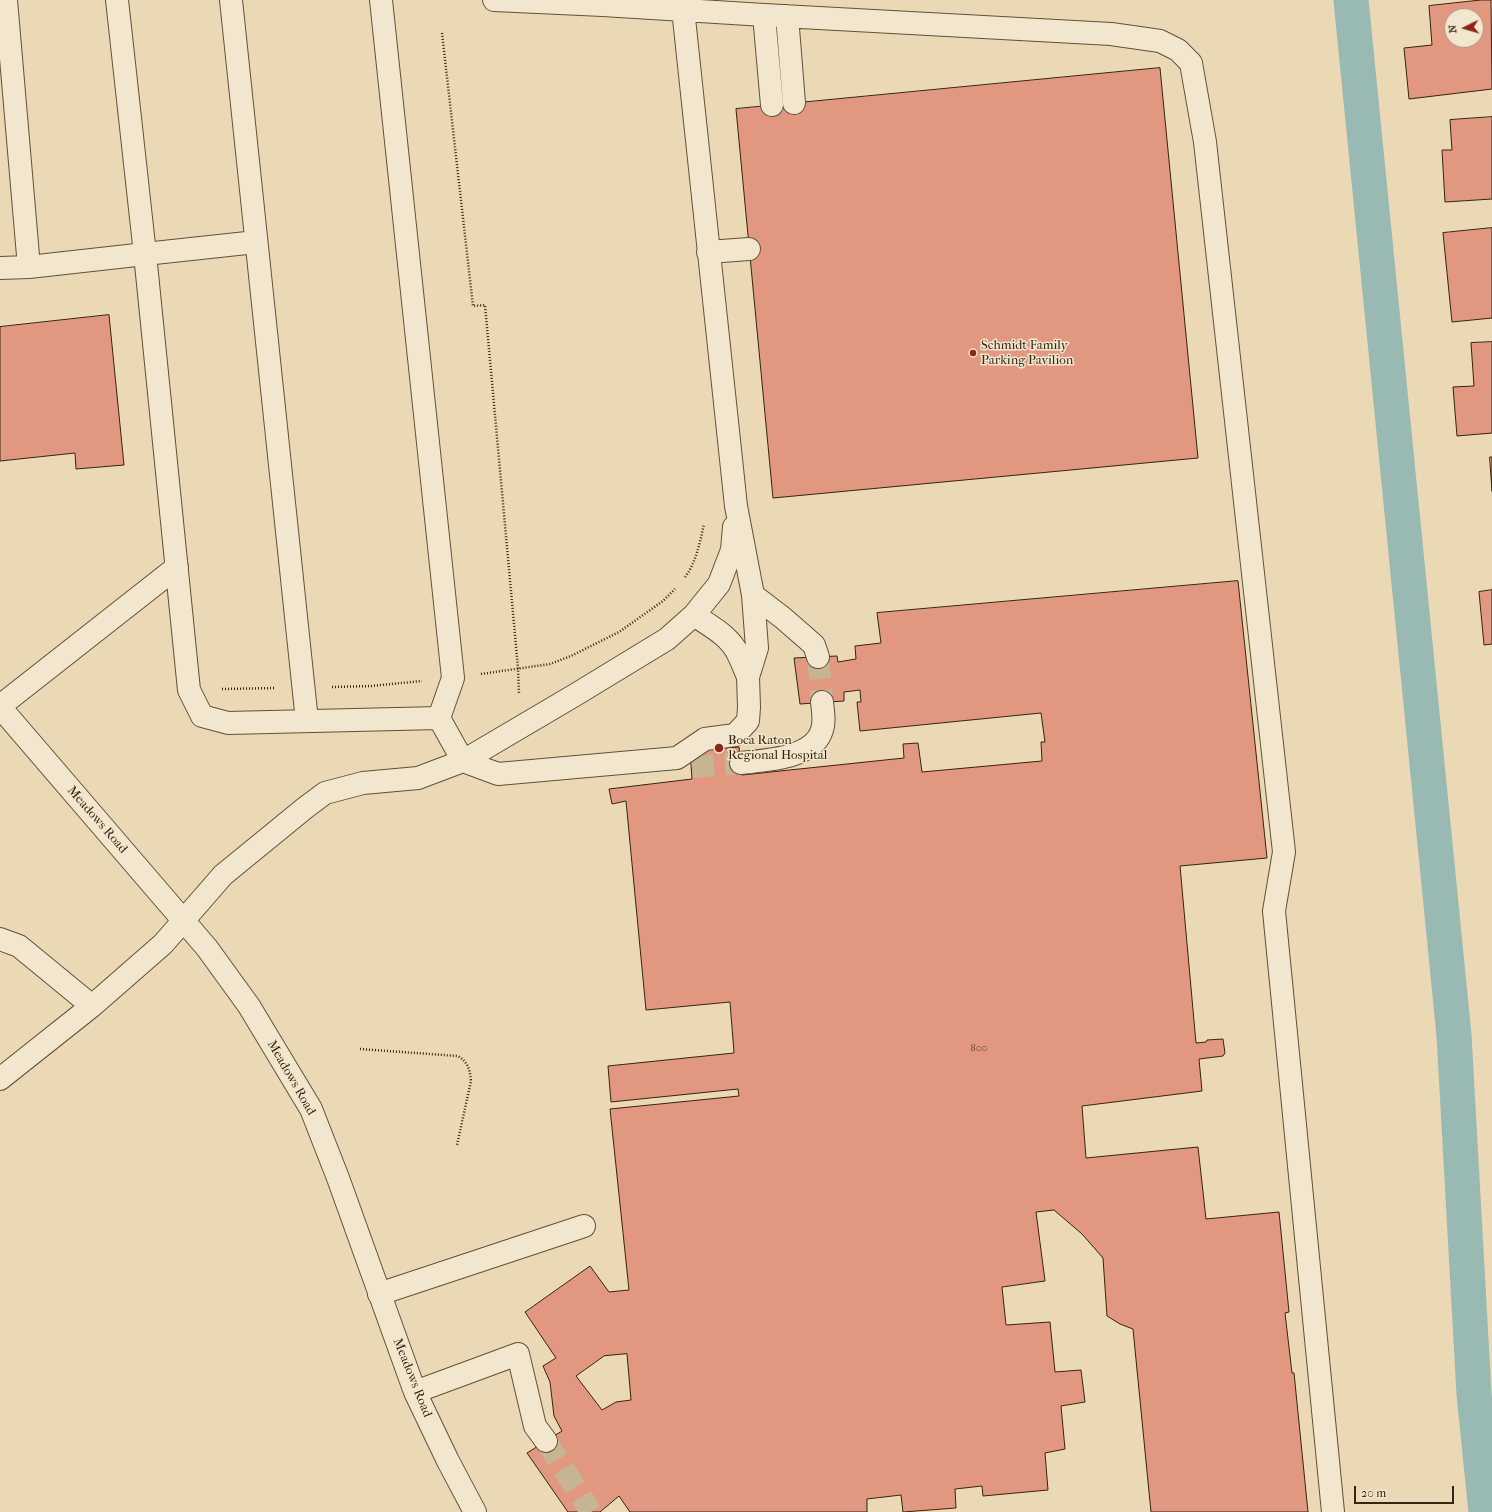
<!DOCTYPE html>
<html>
<head>
<meta charset="utf-8">
<style>
	body { margin:0 }
	#map { position:relative; width:1492px; height:1512px; overflow:hidden; background:#ebd8b4; font-family:"IM FELL French Canon",serif }
	canvas { display:block }
	.north { position:absolute; left:1444px; top:8px; width:40px; height:40px; box-sizing:border-box; background:#f2e6ce; border:1px solid #a69882; border-radius:50%; rotate:265deg; font-size:11px; font-weight:700; line-height:16px; text-align:center; color:#35240f }
	.north::after { content:''; display:block; margin:auto; width:14px; height:18px; background:#8f2418; clip-path:polygon(50% 0,100% 100%,50% 72%,0 100%) }
	.scale { position:absolute; left:1354px; top:1486px; width:100px; height:18px; box-sizing:border-box; border:2px solid #35240f; border-top:0; padding-left:5px; font-size:12px; line-height:14px; white-space:nowrap; color:#35240f; -webkit-text-stroke:3px #f2e6ce; paint-order:stroke }
</style>
</head>
<body>
<div id="map">
<canvas width="1492" height="1512"></canvas>
<div class="north">N</div>
<div class="scale">20 m</div>
</div>
<script>
const ctx = document.querySelector('canvas').getContext('2d');
ctx.lineJoin = 'round';
function strokePath(path, color, width, dash) {
  ctx.strokeStyle = color;
  ctx.lineWidth = width;
  ctx.lineCap = dash ? 'butt' : 'round';
  ctx.setLineDash(dash || []);
  ctx.stroke(path);
}
function paint(path, color) {
  ctx.fillStyle = color;
  ctx.fill(path, 'evenodd');
}
function write(font, color, halo, rows, align = 'center') {
  ctx.font = font + ' "IM FELL French Canon",serif';
  ctx.lineWidth = 3;
  ctx.setLineDash([]);
  ctx.textBaseline = 'middle';
  ctx.strokeStyle = halo;
  ctx.fillStyle = color;
  for (const [text, x, y, turn = 0] of rows) {
    ctx.save();
    ctx.translate(x, y);
    ctx.rotate((+turn || 0) * Math.PI / 180);
    ctx.textAlign = isNaN(turn) ? turn : align;
    if (halo) ctx.strokeText(text, 0, 0);
    ctx.fillText(text, 0, 0);
    ctx.restore();
  }
}
strokePath(new Path2D(`
	M1351,0l103,1035 20,359 12,118`), '#99b9b3', 35);
const building = new Path2D(`
	M1481,0h10l1,89 -83,10 -5,-51 28,-3 -3,-39zM1452,16h24v24h-24z
	M1160,68l38,390 -425,40 -37,-389z
	M1492,117v82l-47,3 -3,-52h10l-2,-30z
	M1492,228v90l-40,4 -9,-89z
	M109,315l15,150 -48,4 -1,-16 -75,8v-134z
	M1492,342v91l-35,3 -4,-49 21,-1 -3,-43z
	M1490,457h2v34z
	M1238,581l29,277 -87,8 16,177 10,-1 1,-2 16,-1 2,14 -2,3 -24,3 3,32 -120,15 4,52 112,-11 8,72 73,-7 10,100 -4,1 7,60h2l14,139h-157l-18,-183 -13,-5 -13,-8 -4,-58 -21,-24 -28,-24 -18,2 9,69 -43,6 4,38 44,-3 5,50 26,-2 4,32 -24,4 4,43 -20,4 3,37 -65,6 -1,-10 -27,3 1,19 -53,4 -2,-17 -34,4v13h-237l-11,-16 -19,16h-32l-41,-59 35,-22 -8,-15 -4,-34 -7,-16 13,-8 -31,-46 65,-46 19,26 20,-2 -19,-181 129,-13 -1,-7 -127,13 -3,-36 126,-13 -4,-51 -84,8 -20,-209 -14,3 -3,-15 83,-10 -2,-28 49,-4 3,28 162,-17 -1,-14 15,-1 4,29 120,-11 -1,-19h4l-4,-29 -181,18 -3,-29h4l-1,-12 -16,2v9l-44,3 -6,-46 43,-2 1,6 18,-3 -1,-13 26,-3 -4,-30zM627,1354l4,46 -15,2 -14,8 -26,-34 28,-20z
	M1492,590v54l-8,1 -5,-53z`);
paint(building, '#e29880');
strokePath(building, '#35240f', 1);
strokePath(new Path2D(`
	M818,657l4,45
	M692,767l49,-4
	M546,1441l45,71`), '#c7b493', 22, [22, 11]);
const minor = new Path2D(`
	M6,0l23,267
	M231,0l76,721
	M381,0l72,678 -14,40
	M494,0l109,5 161,10 347,19 49,7 18,9 13,13 14,79 79,710 -10,59 59,601
	M764,15l8,90
	M787,16l7,87
	M708,252l41,-3
	M0,268l29,-1 116,-13 -28,-254
	M753,595l30,23 31,27 4,12
	M694,615c16,11 36,21 44,39 4,8 7,16 10,23
	M0,706l177,-139
	M0,707l207,241 42,58 62,103 27,69 77,214 33,69 27,51
	M463,761l35,13 179,-16 28,-19 30,-4 13,-14 1,-14 -1,-30 9,-29 -4,-53 -17,-89 -53,-497
	M463,761l112,-66 92,-56 27,-24 25,-31 13,-34 2,-23
	M741,763c25,-3 72,-4 81,-33 3,-9 1,-18 0,-28
	M0,939l19,7 73,60
	M0,1079l92,-73 71,-62 60,-69 82,-67 20,-15 38,-10 55,-5 45,-17 -24,-43 -211,5 -26,-7 -13,-26 -44,-436 111,-12
	M379,1294l205,-68
	M415,1392l103,-38 17,72 11,15`);
strokePath(minor, '#625138', 24);
strokePath(new Path2D(`
	M442,33l31,273 12,-1 33,363 1,26
	M685,577c11,-14 15,-35 19,-53
	M481,674l69,-10 21,-8 48,-24 44,-31 12,-12
	M332,687l39,-1 51,-5
	M222,689l53,-1
	M360,1049l98,7c10,6 12,14 13,25l-14,64`), '#35240f', 2.5, [1, 2]);
strokePath(minor, '#f2e6ce', 22);
for (const [x, y, r, color] of [
	[973,353,4,"#8f2418"],
	[719,748,5,"#8f2418"]
]) {
  const dot = new Path2D();
  dot.arc(x, y, r, 0, 2 * Math.PI);
  ctx.fillStyle = color;
  ctx.fill(dot);
  strokePath(dot, '#f2e6ce', 1.5);
}
write('11px', '#60412b', null, [
	["800",979,1048]
]);
write('13px', '#35240f', '#f2e6ce', [
	["Schmidt Family",981,346],
	["Parking Pavilion",981,361],
	["Boca Raton",728,741],
	["Regional Hospital",728,756]
], 'left');
write('13px', '#35240f', '#f2e6ce', [
	["Meadows Road",97,820,49],
	["Meadows Road",291,1078,60],
	["Meadows Road",412,1378,68]
]);
</script>
</body>
</html>
